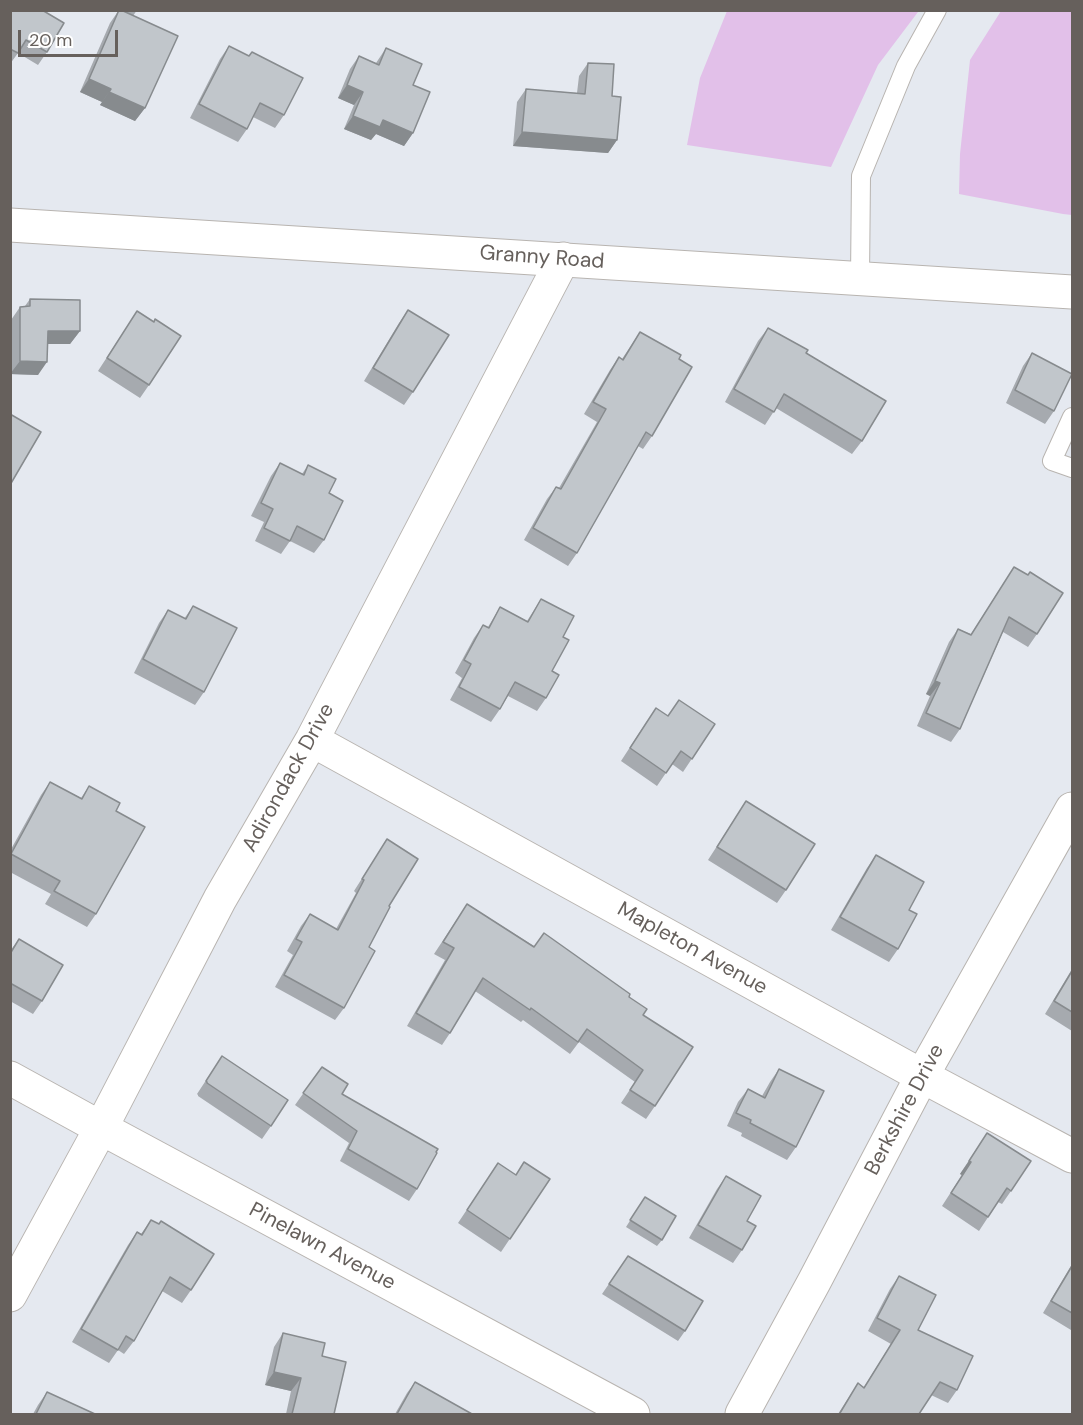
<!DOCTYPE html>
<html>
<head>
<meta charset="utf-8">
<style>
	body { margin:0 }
	#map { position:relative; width:1083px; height:1425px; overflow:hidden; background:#e5e9f0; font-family:"DM Sans",sans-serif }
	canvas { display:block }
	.frame { position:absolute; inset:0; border:12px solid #66605c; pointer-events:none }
	.scale { position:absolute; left:18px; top:30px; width:100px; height:27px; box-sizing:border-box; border:3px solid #66605c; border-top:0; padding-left:8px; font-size:18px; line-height:21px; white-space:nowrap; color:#66605c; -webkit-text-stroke:4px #fff; paint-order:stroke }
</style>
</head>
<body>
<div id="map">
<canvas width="1083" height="1425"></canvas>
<div class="frame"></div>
<div class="scale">20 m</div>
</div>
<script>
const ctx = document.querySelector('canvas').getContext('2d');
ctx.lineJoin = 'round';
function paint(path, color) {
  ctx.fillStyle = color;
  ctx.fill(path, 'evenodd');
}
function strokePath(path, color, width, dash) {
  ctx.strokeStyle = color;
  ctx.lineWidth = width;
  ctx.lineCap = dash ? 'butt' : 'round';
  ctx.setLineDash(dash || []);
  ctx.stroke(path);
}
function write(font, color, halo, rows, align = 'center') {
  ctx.font = font + ' "DM Sans",sans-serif';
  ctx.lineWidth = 4.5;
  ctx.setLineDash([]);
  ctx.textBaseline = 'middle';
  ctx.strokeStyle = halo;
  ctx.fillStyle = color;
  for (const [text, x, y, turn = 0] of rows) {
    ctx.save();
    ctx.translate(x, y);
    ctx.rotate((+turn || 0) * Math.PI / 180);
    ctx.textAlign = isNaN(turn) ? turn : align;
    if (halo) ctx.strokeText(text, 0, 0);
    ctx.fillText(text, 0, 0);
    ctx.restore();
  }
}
paint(new Path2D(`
	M917,11l1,1 -40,53 -47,102 -144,-22 13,-67 27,-67z
	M1001,11h71v204l-9,-1 -104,-20 1,-40 10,-94z`), '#e2c0e9');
const service = new Path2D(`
	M860,278l1,-102 45,-110 31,-56
	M1072,417l-20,44 20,7`);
const minor = new Path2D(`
	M312,740l610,336 150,80
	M10,1078l91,50 532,286
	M10,1295l91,-167 119,-229 92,-159 251,-481
	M742,1414l72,-132 108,-206 150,-267`);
const tertiary = new Path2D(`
	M10,225l1062,67`);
strokePath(service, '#b8b4b0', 20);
strokePath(minor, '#b8b4b0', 35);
strokePath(tertiary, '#b8b4b0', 35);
strokePath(service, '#fff', 18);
strokePath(minor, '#fff', 33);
strokePath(tertiary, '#fff', 33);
paint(new Path2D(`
	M10,10l37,42 -9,13 -20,-12 -8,11z
	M119,10h18l-4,6 12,92 -10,13 -35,-16 2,-3 -22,-10 30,-69z
	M229,46l20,10 3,-4 32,63 -9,13 -22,-11 -6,12 -9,13 -48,-24 30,-59z
	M386,48l27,37v48l-9,13 -28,-12 -5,6 -27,-11 10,-24 -16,-7 12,-29 9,-13 17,7z
	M588,63l24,33 5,44 -9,13 -95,-7 4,-44 9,-13 51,4 2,-17z
	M30,299l50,32 -10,13h-22l-10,31 -28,-1 1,-54 9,-13 5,-1z
	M408,310l5,82 -9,13 -40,-24 35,-58z
	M137,311l12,74 -9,13 -42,-27z
	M768,328l38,25 56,88 -10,13 -76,-46 -11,17 -40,-23 33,-61z
	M640,332l39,27 -27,77 -9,13 -5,-3 -61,107 -9,13 -44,-26 23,-41 9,-12 3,1 38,-66 -13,-8 26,-44 9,-13 3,2z
	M1032,353l22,58 -9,13 -39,-21 17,-37z
	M280,463l22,11 6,-9 21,28 -5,47 -10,13 -24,-12 -9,13 -26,-13 9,-19 -13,-6 20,-40z
	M1014,567l23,67 -9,13 -25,-15 -43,97 -9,13 -34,-16 13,-30 -4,-2 23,-52 9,-13 13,5z
	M541,599l22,38 -11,34 -6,27 -9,13 -29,-15 -8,13 -9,13 -41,-22 12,-22 -7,-5 19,-35 9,-13 5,2 12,-20 27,14z
	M193,606l11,86 -9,13 -61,-32 25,-50 9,-13 16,9z
	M668,716l47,8 -32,48 -11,-8 -15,22 -36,-25 26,-40z
	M50,782l31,16 8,-12 27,25 -20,103 -9,13 -42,-23 6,-10 -41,-22v-21l31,-56z
	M746,801l40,89 -9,13 -69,-43z
	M387,839l2,67 -20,41 -25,61 -9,12 -60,-33 18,-32 -6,-4 14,-25 9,-12 26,15 20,-36 -2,-2z
	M876,855l33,55 -11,39 -9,13 -58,-32 36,-62z
	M467,904l67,42 95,51 14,18 12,91 -9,13 -25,-16 14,-21 -56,-40 -9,12 -47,-34 -2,2 -46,-31 -25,42 -8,12 -35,-19 38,-66 -11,-6z
	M19,939l23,62 -9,13 -23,-13v-50z
	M1072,969v62l-27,-17z
	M222,1056l49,70 -9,13 -64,-43v-1l-1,-1z
	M322,1067l95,122 -8,12 -69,-40 9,-18 -54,-38z
	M779,1069l17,78 -9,13 -46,-24 1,-3 -15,-7 11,-24 10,-13 14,7 8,-14z
	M987,1133l24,58 -9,13 -4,-2 -19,29 -37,-25 20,-31 -2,-1z
	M498,1163l18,12 34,4 -49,73 -43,-29z
	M726,1176l21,45 -5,29 -9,13 -44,-25 28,-49z
	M645,1197l17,43 -5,6 -31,-19z
	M151,1220l40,70 -9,13 -20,-12 -28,50 -10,13 -6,-4 -9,13 -37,-21 56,-97 9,-13 4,2z
	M628,1256l57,75 -7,10 -76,-47z
	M1072,1264v65l-1,1 -28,-17z
	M899,1276l19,54 39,60 -9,13 -17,-8 -12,19h-81l20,-31 6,4 27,-43 -23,-13 22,-42z
	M283,1333l39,23 12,58h-48l5,-23 -26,-6 9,-38z
	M415,1382l57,32h-77l12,-21z
	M47,1392l48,22h-62l5,-9z`), '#a6aaaf');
paint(new Path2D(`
	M89,79l22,10 -9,13 -22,-10z
	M347,85l16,7 -9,13 -16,-7z
	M109,92l36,16 -10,13 -35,-16z
	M353,116l30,4 30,13 -9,13 -28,-12 -5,6 -27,-11z
	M522,132l95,8 -9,13 -95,-7z
	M48,331h32l-10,13h-31z
	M20,361l27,1 -9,13 -28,-1z
	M935,681l5,2 -10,13 -4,-2z
	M969,1161l2,1 -9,13 -2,-1z
	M274,1372l27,6 -10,13 -26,-6z`), '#878b8e');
const building = new Path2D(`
	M10,10h32l22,13 -17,29 -21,-12 -8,13 -8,-4z
	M119,10h2l57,26 -33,72 -36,-16 2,-3 -22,-10z
	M229,46l20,10 3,-4 51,26 -19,37 -24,-12 -13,26 -48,-25z
	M386,48l36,16 -9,21 17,7 -17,41 -30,-13 -3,7 -27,-11 10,-24 -16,-7 12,-29 20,9z
	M588,63l26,1 -2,32 9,1 -4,43 -95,-8 4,-43 59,5z
	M30,299l50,1v31h-32l-1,31 -27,-1v-54l10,-1z
	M408,310l41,25 -36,57 -40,-24z
	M137,311l17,11 1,-3 26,17 -32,49 -42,-27z
	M768,328l40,22 -2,3 80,48 -24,40 -78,-47 -10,18 -40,-23z
	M640,332l41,23 -2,4 13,8 -40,69 -6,-4 -69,121 -44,-25 23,-41 5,2 45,-80 -13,-7 26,-45 4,3z
	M1032,353l40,21 -18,37 -39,-21z
	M10,414l31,18 -31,53z
	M280,463l24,12 4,-10 28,14 -7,14 14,8 -19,39 -27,-14 -7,15 -26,-13 9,-19 -12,-6z
	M1014,567l14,8 2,-3 33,21 -26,41 -28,-17 -49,112 -34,-16 14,-30 -5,-2 23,-52 13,6z
	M541,599l33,17 -11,21 6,3 -17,31 7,4 -13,23 -31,-16 -15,27 -41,-22 12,-23 -7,-4 19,-35 6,3 11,-21 28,15z
	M193,606l44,22 -33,64 -61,-33 25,-49 18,9z
	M679,700l36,24 -23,35 -11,-8 -15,22 -36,-25 26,-40 12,8z
	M50,782l32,17 7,-13 31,17 -4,8 29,16 -49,87 -42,-23 6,-10 -49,-27z
	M746,801l69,43 -29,46 -69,-43z
	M387,839l31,20 -29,47 1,1 -21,40 6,4 -31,57 -60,-33 18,-33 -6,-3 14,-25 28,16 26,-50 -2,-1z
	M876,855l48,27 -15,28 8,4 -19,35 -58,-32z
	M467,904l67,43 10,-14 86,61 -1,3 18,12 -4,6 50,32 -38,59 -25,-16 13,-20 -56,-41 -9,13 -47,-34 -1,2 -47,-32 -33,55 -34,-20 38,-65 -11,-6z
	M19,939l44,26 -21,36 -32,-18v-29z
	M1072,971v41l-18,-11z
	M222,1056l66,44 -17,26 -64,-43v-1l-1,-1z
	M322,1067l26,17 -6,10 96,55 -2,3 1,1 -20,36 -69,-40 9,-18 -54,-38z
	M779,1069l45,22 -28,56 -46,-24 1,-3 -15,-7 12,-24 17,9z
	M987,1133l44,28 -20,30 -4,-3 -19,29 -37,-24 20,-31 -2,-1z
	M524,1162l26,17 -40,60 -43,-29 31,-47 18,12z
	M726,1176l35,20 -14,25 9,5 -14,24 -44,-25z
	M645,1197l31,19 -14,24 -32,-20z
	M151,1220l8,4 2,-3 53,33 -23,36 -21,-13 -36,64 -8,-5 -8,14 -37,-21 56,-97 5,3z
	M628,1256l75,45 -18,30 -76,-47z
	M1072,1266v47l-21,-12z
	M899,1276l37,19 -18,35 55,26 -16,34 -17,-8 -21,32h-78l-1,-1 18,-30 6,5 36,-58 -23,-12z
	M283,1333l42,10 -3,13 24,6 -12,52h-42l9,-36 -27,-6z
	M415,1382l57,32h-75z
	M47,1392l48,22h-59z`);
paint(building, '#c1c6cb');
strokePath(building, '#878b8e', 1.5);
write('21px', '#66605c', '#fff', [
	["Granny Road",542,258,4],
	["Adirondack Drive",289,778,-61],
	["Mapleton Avenue",692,949,29],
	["Berkshire Drive",905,1110,-62],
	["Pinelawn Avenue",322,1247,28]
]);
</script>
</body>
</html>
